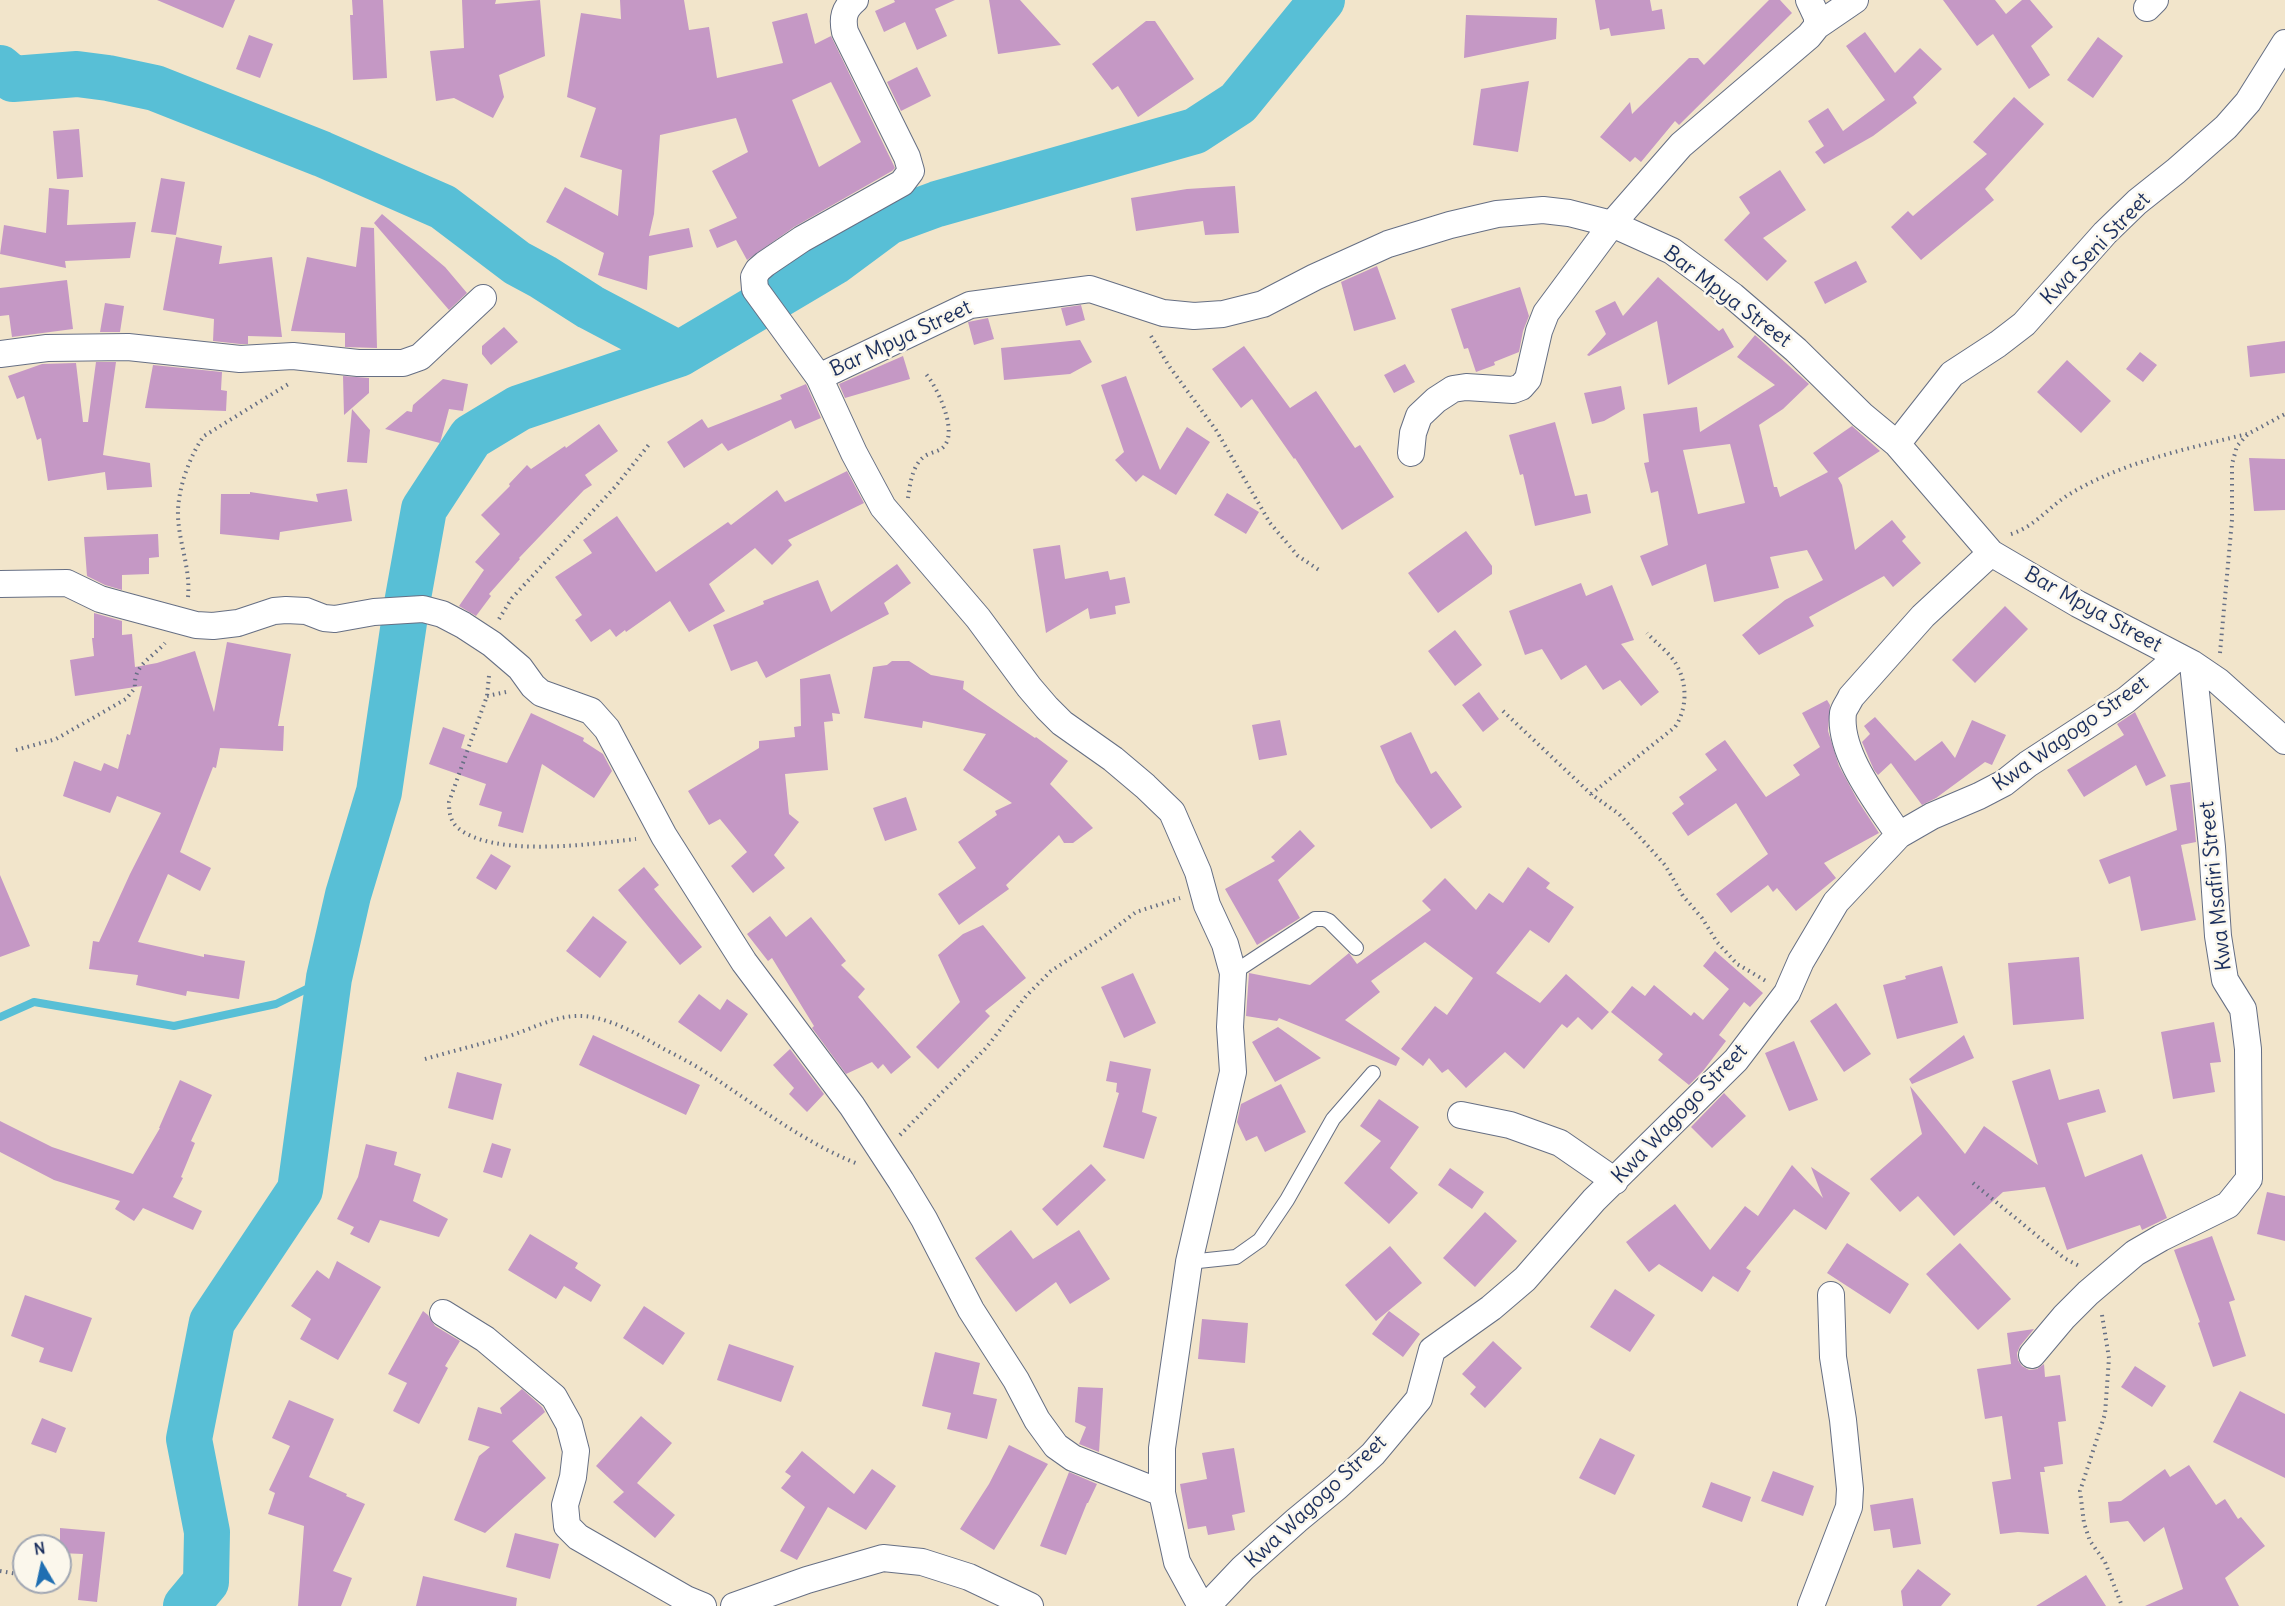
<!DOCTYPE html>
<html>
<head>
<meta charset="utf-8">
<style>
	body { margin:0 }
	#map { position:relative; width:2285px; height:1606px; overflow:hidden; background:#f2e5cb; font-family:Delius,sans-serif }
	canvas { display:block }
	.north { position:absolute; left:12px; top:1534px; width:60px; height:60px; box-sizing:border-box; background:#fbf7ec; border:2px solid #a1a7b3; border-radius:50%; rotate:351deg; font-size:16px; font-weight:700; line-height:24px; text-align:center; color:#1b2f5e }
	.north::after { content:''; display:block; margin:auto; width:21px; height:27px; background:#1f6fb2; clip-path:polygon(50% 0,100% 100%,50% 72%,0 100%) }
</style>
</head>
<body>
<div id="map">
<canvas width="2285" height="1606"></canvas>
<div class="north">N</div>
</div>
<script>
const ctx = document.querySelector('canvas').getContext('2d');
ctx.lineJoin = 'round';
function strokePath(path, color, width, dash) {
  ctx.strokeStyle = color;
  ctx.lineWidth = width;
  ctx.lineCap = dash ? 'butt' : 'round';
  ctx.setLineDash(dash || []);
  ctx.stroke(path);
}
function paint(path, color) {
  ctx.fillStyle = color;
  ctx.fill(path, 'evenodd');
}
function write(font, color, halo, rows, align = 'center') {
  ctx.font = font + ' Delius,sans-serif';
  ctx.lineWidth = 5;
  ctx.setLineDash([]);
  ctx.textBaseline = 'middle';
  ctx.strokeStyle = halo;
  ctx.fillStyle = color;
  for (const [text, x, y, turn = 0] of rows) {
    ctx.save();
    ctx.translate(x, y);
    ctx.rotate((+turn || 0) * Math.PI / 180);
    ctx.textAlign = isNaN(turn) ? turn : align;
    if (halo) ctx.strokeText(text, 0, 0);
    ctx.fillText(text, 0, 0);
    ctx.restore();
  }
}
strokePath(new Path2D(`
	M0,1017l34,-15 140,24 102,-22 53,-26`), '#58bfd6', 8);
strokePath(new Path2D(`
	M0,68l13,11 64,-5 31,4 47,10 167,66 121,53 74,56 26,14 47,30 89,47
	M186,1606l20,-24 1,-50 -18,-93 23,-117 88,-132 29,-212 19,-83 31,-103 27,-183 18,-100 47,-72 48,-29 160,-54 155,-92 54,-40 49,-18 258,-73 43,-28 84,-103`), '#58bfd6', 46);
paint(new Path2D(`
	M157,0h78l-12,28z
	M352,0h31l4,78 -34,2 -3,-65h3z
	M462,0h34l-1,4 45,-4 5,56 -46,19 5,22 -11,21 -39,-20 -18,3 -6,-50 34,-3z
	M620,0h64l5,30 20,-3 8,51 66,-15 -11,-41 35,-9 8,31 16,-8 64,132 -3,3 -98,56 -47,33 -11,-20 -19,8 -8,-18 28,-12 -25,-47 36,-19 -12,-34 -76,17 -6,79 -5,22 40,-8 4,19 -44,9 -2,34 -49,-15 6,-22 -58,-31 19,-35 53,29 4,-46 -42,-13 16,-49 -29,-11 14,-84 40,6zM831,82l30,60 -42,25 -27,-67z
	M894,0h61l-20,9 12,27 -30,14 -12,-28 -21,10 -9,-21 20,-9z
	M989,0h31l41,45 -63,9z
	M1595,0h55l2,11 10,-2 3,20 -54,7 -2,-8 -9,2z
	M1769,0h11l12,13 -113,112 -4,-4 -34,41 -6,-5 -5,5 -30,-25 30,-35 2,12 57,-56h9l6,7z
	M1943,0h52l11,14 16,-14h8l23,27 -22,19 19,29 -21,14 -36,-55 -16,12z
	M1466,15l91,3 -1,21 -92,19z
	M1146,21h9l39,58 -56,38 -20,-31 -6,4 -20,-26z
	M1865,32l30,41 25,-25 22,21 -29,28 4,6 -44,33 -49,28 -9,-12 9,-6 -16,-25 20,-13 15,23 42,-31 -39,-54z
	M249,35l24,9 -13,34 -24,-9z
	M2098,37l25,19 -30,42 -26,-18z
	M917,67l14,29 -30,15 -14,-29z
	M1529,81l-11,71 -45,-7 8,-56z
	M2014,97l30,27 -59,65 9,11 -73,60 -30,-33 17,-16 5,5 74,-62 -14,-12z
	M79,129l4,48 -26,2 -4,-48z
	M1780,170l26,40 -43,28 24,23 -20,20 -43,-41 26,-27 -11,-16z
	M161,178l24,4 -9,53 -25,-3z
	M1235,186l4,47 -34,2 -2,-14 -67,10 -5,-33 56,-9z
	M49,188l20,2 -2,35 69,-3 -6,36 -65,3 1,7 -66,-14 4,-29 42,8z
	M382,214l63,53 22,26 -18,17 -75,-87z
	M361,227l13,1 3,120 -32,-1v-14l-54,-2 16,-74 49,10z
	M176,237l46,9 -3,18 53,-7 10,80 -34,-1v8h-8l-27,-3 1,-22 -51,-9z
	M1856,261l11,21 -42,22 -11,-22z
	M1377,266l19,53 -42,12 -13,-49z
	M1658,277l61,54 4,-3 11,19 -66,38 -11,-64 -68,35 -2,-1 19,-21 -11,-23 20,-10 8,15z
	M67,280l6,49 -61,8 -3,-22 -9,1v-28z
	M1520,287l9,29 -6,15 -4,21 -25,10 1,3 -19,7 -8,-24 -4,1 -13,-40z
	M105,303l19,3 -4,26h-20z
	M1081,305l4,15 -19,6 -5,-18z
	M988,318l6,21 -20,6 -6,-23z
	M504,327l14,15 -27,23 -9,-11v-8z
	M1755,335l54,49 -26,25 -24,16 15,62h3l3,10 48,-25 -15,-19 39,-27 28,25 -42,27 4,7 13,65 37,-30 14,17 -4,4 19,22 -28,24 -9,-11 -75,41 5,9 -55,29 -17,-20 43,-35 38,-20 -16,-30 -37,7 9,31 -65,14 -8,-38 -54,22 -12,-30 28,-11 -10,-54 -7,2 -7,-30 5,-1 -6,-48 54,-7 3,25 75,-47 -38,-28zM1730,444l15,59 -47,11 -15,-64z
	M1080,340l12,22 -22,12 -66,6 -3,-32z
	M2285,341v32l-35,4 -3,-31z
	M1244,346l46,62 26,-17 39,57 5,-3 34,52 -52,33 -47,-72 -1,1 -42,-60 -11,9 -29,-39z
	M2140,352l17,13 -14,17 -17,-13z
	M903,356l7,23 -65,19 -6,-14z
	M2067,360l44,41 -30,32 -44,-41z
	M96,362h20l-13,93 47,8 2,24 -45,3 -2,-18 -57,9 -7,-43 -4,2 -13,-44 -7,3 -9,-23 34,-12 34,-1 7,59h5z
	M1405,364l10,18 -21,11 -10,-18z
	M153,365l69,7 -1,18 6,1 -1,20 -81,-3z
	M343,376l26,2v15l-25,22z
	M1126,376l34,94 27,-43 23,15 -34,53 -33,-20 -7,7 -21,-22 9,-8 -23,-67z
	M443,379l25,5 -5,27 -14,-2 -9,34 -55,-14 22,-18 5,1 1,-7z
	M806,384l15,34 -26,11 -4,-9 -63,31 -6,-8 -38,25 -17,-26 35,-23 6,9 74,-29 -2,-4z
	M1621,386l4,23 -21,12 -12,3 -8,-31z
	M352,409l18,21 -3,33 -20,-1z
	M1555,422l20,74 12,-2 4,19 -56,13 -12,-52 -3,1 -11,-40z
	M599,424l19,27 -33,24 7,10 -8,5 -65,68 1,1 -31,35 2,2 -15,20 -17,-10 25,-36 -9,-8 25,-28 -19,-19 29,-29 -1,-2 18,-19 4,4 34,-23 1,2z
	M2249,458l36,1v51l-31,1z
	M847,471l17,32 -76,37 4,5 -20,20 -17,-17 -46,36 16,27 -36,21 -19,-31 -44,31 -1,-2 -9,7 -6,-8 -19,13 -16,-22 7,-5 -27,-38 37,-24 -9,-13 34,-24 39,56 72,-50 3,3 46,-35 8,12z
	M347,489l5,32 -72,11 -1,8 -59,-6 1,-40h29v-2l68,10 -2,-8z
	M1227,493l32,19 -13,22 -32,-19z
	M1466,531l26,35v8l-54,39 -30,-40z
	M158,534l1,23 -10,1v16l-27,1v15l-17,-5 -18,-9 -3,-39z
	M1060,545l5,34 43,-8 2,9 15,-3 5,26 -15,3 1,8 -26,5 -2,-11 -42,25 -13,-84z
	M897,564l14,19 -27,20 5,11 -123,64 -9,-17 -26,10 -18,-46 51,-21 -1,-3 55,-21 13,32z
	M1581,583l5,13 26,-11 22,55 -13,4 38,48 -18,14 -21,-26 -17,10 -17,-25 -25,15 -19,-31 -17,6 -16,-44z
	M2005,606l23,23 -53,54 -23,-23z
	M94,613l28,8v14l10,-1 3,33 22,-4 38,-12 19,61 13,-70 64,12 -13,72h6l-1,25 -63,-3 -4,20 -3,-1 -33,85 31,16 -11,23 -32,-17 -30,68 66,15v-3l41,7 -6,38 -52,-8 -1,5 -50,-11 2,-10 -49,-6 4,-28 6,1 31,-68 31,-61 -44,-17 -7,17 -47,-17 11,-35 27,10 3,-8 14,6 9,-35 3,1 12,-49 -67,10 -5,-36 24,-4 -2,-18h2z
	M1455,630l27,35 -27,21 -27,-35z
	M892,661h17l22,14 33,6 -1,8 72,49 1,-1 32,24 -18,23 43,44 -20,15h-9l-5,-8 -53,50 3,4 -50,36 -21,-31 38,-26 -18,-26 39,-27 -2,-4 17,-8 -49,-33 23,-36 -63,-13 -1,7 -58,-10 9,-51 14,-2z
	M830,674l10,40 -8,-1 1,8 -9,1 4,48 -43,4 4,40 10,8 -25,33 11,13 -32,25 -22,-27 16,-14 -27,-33 -11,6 -21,-34 71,-43v-7l36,-4 -1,-10 7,-1 -1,-47z
	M1479,692l20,27 -16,13 -21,-27z
	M1827,700l3,5 -2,26 11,35 19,35 21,32 -55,30 12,15 -40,33 -19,-23 -4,4 -5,-7 -37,28 -15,-19 52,-40 -32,-51 -48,33 -16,-23 12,-9 -5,-7 38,-27 -12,-16 20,-14 41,57 34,-22 -7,-10 27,-18 -18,-34z
	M2135,712l31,64 -20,10 -10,-21 -52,32 -17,-27 57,-35 -7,-11z
	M531,713l53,25 -1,3 20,13 9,17 -18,27 -52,-34 -19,69 -25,-7 4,-14 -23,-7 7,-21 -57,-20 14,-37 22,8 -4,13 46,15z
	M1875,717l40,44 27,-20 13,17 17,-38 34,15 -14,30 -7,-3 -49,36 -14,7 -31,-42 -13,12 -4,-5 -12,-28 8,-8 -6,-8z
	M1280,720l7,35 -28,5 -7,-35z
	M1411,732l20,42 5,-3 26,36 -31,22 -35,-47 -16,-36z
	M2190,782l6,60 -15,3 15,75 -55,11 -11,-55 -21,8 -10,-24 78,-30 -7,-45z
	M906,797l11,33 -32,11 -12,-33z
	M1300,830l15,16 -37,34 22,38 -43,27 -32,-56 50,-28 -4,-4z
	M491,854l20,12 -15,24 -20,-12z
	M644,867l15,18 -5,4 48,58 -22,18 -62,-75z
	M1528,867l22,16 -4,5 28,19 -25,36 -19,-13 -34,43 44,30 26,-29 43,38 -17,18 -14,-13 -11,11 -5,-4 -38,45 -19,-17 -39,36 -18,-19 -6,4 -13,-15 -6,8 -22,-17 34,-43 12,9 26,-37 -48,-36 -54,39 9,11 -35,28 55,38 -4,8 -117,-48 -2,3 -31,-5 3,-43 61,12 39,-32 8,11 74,-54 -9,-9 23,-23 31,32 13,-17 14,10z
	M0,875l30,71 -30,11z
	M593,916l34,26 -27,36 -34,-27z
	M770,916l16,21 25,-20 35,44 -5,4 24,24 -7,8 53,60 -20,17 -8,-10 -5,5 -6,-7 -26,12 -34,-46 2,-2 -42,-68 -4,3 -21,-27z
	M983,925l43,53 -41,33 5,5 -52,53 -22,-22 44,-45 -22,-47 25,-21z
	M1715,951l48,42 -13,14 -6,-5 -25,33 7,6 -23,30 -14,14 -31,-25 5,-6 -52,-42 21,-26 13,10 9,-11 37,31 3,-4 9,8 26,-31 -26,-23z
	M2079,957l5,62 -71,6 -5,-62z
	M1942,966l16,57 -61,16 -14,-54 23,-6 -1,-3z
	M1133,973l23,50 -32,15 -23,-51z
	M699,994l21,16 7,-11 21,15 -27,38 -43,-30z
	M1836,1003l35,51 -27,18 -34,-51z
	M2214,1022l7,40 -11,1 5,29 -42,7 -12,-67z
	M1278,1027l43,31 -46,24 -23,-40z
	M593,1035l107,50 -14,30 -107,-50z
	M1964,1035l10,23 -62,26 -3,-5z
	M1794,1041l24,59 -29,11 -24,-58z
	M790,1049l34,45 -17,18 -18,-18 5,-6 -21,-23z
	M1110,1061l41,8 -9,43 15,5 -13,42 -41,-12 16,-54 -3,-1 1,-9 -11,-2z
	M2050,1069l9,31 40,-11 7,23 -39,11 18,54 57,-23 25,64 -25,12 -2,-5 -73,25 -22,-63 -42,5 -49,44 -36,-40 -18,16 -30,-33 52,-45 -12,-48 55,68 19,-28 54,39 -26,-84z
	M457,1072l45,12 -9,36 -45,-12z
	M180,1080l32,15 -21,46 4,2 -14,34 2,1 -10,19 29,14 -9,19 -50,-22 -9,13 -19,-12 5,-8 -66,-21 -54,-28v-31l52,26 81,27 27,-46h-1z
	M1281,1084l25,48 -41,20 -8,-16 -11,5 -9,-19 4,-18z
	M1724,1093l22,23 -34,32 -21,-21z
	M1379,1099l40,28 -29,41 28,25 -29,31 -45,-41 37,-42 -21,-15z
	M492,1143l19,6 -9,29 -19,-6z
	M366,1144l31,8 -3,13 27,9 -8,27 35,18 -9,18 -59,-17 -11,23 -19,-9 4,-7 -17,-8 21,-42z
	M1091,1164l15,16 -49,46 -15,-17z
	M1792,1165l31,33 -12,-31 39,26 -24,37 -32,-21 -48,59 5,3 -13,21 -25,-16 -11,16 -43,-28 -10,8 -23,-30 49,-38 35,46 35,-44 13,10z
	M1450,1168l34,24 -12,17 -34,-24z
	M2267,1192l18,4v45l-28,-7z
	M1485,1212l32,29 -42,46 -32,-29z
	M1011,1230l22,29 46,-29 31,49 -40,25 -14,-22 -40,30 -41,-54z
	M530,1234l48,29 -3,5 26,17 -10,17 -27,-16 -8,13 -48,-29z
	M2212,1236l23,64 -6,2 17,54 -33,11 -15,-44 2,-1 -26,-72z
	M1847,1243l62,41 -19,30 -63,-41z
	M1960,1243l51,56 -33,31 -52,-56z
	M1390,1246l32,37 -46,38 -31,-36z
	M337,1261l44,26 -43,73 -38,-21 11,-20 -20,-13 26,-36 12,9z
	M1615,1289l40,26 -25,37 -40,-25z
	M25,1295l67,23 -20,54 -33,-10 5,-14 -33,-12z
	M644,1306l41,27 -22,32 -40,-27z
	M423,1311l5,4 7,11 25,15 -15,25 3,2 -29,56 -26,-13 14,-28 -19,-9z
	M1389,1311l31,23 -17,23 -31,-23z
	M1202,1319l46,4 -3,40 -47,-4z
	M2034,1329l-14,17 -3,7 1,7 4,6 7,4 8,-1 7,-5 1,13 15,-2 6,46 -8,1 5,42 -19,3 1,5h-5l9,62 -31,-2 -18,2 -8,-52 19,-3 -9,-63 -17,3 -8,-50 34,-5 -4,-31z
	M1493,1341l29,27 -37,40 -15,-14 6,-7 -14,-13z
	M729,1344l65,22 -13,36 -64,-22z
	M935,1352l45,11 -7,31 24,5 -10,40 -40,-10 4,-16 -29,-7z
	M2135,1366l31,20 -14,21 -31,-20z
	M1078,1387l25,1 -4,64 -20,-8 7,-17 -11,-5z
	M522,1389l20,18 3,5 -33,29 34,37 -61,55 -31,-13 25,-64 11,-9 -22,-7 10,-33 24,7 -2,-6z
	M2240,1391l45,23v64l-72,-36z
	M289,1400l45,19 -25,58 38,17 -1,2 19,8 -32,67 19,7 -11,28h-43l6,-80 -36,-12 7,-21 -6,-3 21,-44 -18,-8z
	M641,1416l31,27 -35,40 38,32 -20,23 -42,-36 11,-10 -28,-26z
	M42,1418l24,10 -10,25 -25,-9z
	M1600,1438l35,17 -20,40 -36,-17z
	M1009,1445l39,19 -54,86 -34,-21 29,-45z
	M1234,1448l11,64 -13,3 3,15 -27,5 -2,-9 -18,3 -8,-45 27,-5 -5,-26z
	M802,1451l52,43 18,-25 24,17 -30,44 -38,-23 -31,53 -17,-9 25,-44 -24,-19 10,-12 -6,-4z
	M2189,1465l27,40 9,-6 13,20 3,-2 24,29 -40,32 14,28h-94l38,-17 -19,-62 -20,15 -16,-21 -18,2 -2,-21 13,-1 44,-32 5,8z
	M1773,1471l41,15 -11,30 -42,-15z
	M1069,1472l28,12 -9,19h-1l-21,52 -26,-9z
	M1711,1482l40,15 -9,25 -40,-15z
	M1913,1498l8,46 -28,4 -3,-19 -16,2 -4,-26z
	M60,1528l45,4 -8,70 -19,-2 5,-46 -23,-1z
	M515,1533l44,11 -9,35 -44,-12z
	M1918,1569l33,25 -10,12h-38l-2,-15z
	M2086,1575l20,31h-70z
	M423,1576l94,22 -1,8h-100z`), '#c598c5');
const lane = new Path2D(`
	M1233,973l82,-54h9l5,2 27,27
	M1189,1262l47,-5 24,-17 27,-40 46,-81 40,-46`);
const street = new Path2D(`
	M855,0c-11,9 -13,18 -10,32l62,125 4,14 -9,12 -100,56 -37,25 -7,6 -4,7 1,12 64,88 35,76 29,54 95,111 51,69 18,21 15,15 51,36 32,27 27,26 26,60 9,33 18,39 8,29 -3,54 3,45 -44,190 -27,186v45l15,69 24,44
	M2147,8l8,-8
	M1817,26l38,-26
	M0,354l47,-6 81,-1 112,12 53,-3 65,7h45l17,-6 63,-59
	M819,377l151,-72 120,-16 73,24 31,3 29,-2 40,-10 52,-27 73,-33 62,-19 47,-11 46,-4 26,3 43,11 60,27 61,45 63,54 66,65 35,29 94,109 87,51 115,60 25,17 67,60
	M1897,444l55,-70 46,-30 26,-20 81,-91 32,-31 39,-31 50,-44 22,-25 37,-59
	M1411,453l2,-20 6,-17 17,-16 17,-11 13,-2 47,3 8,-3 7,-8 11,-48 7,-18 66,-89 69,-79 128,-109 8,-10v-9l-8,-17
	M0,584l67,-1 33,16 18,5 78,21 17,1 25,-3 36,-12 12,-1 20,1 18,7 11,1 39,-7 49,-3 19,5 21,11 29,19 28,24 13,18 8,7 50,18 16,18 57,107 80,126 108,144 49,75 23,38 47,91 45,70 21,40 19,26 17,12 89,35
	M1899,835c-21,-32 -61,-82 -56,-122 1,-5 6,-11 8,-16l72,-81 68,-63
	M1461,1115l49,10 50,18 55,38
	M443,1313l42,26 69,58 15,27 7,27 -3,26 -8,28 2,21 11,11 108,62 17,7
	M2032,1355l32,-38 24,-24 47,-40 26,-15 67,-33 21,-26 -1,-130 -5,-40 -18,-29 -7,-44 -6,-89 -19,-183
	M734,1606l73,-26 76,-22 39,4 47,15 61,29
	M1207,1606l36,-38 54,-48 40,-33 36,-33 46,-55 13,-49 59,-42 34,-29 69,-79 142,-140 51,-67 14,-32 35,-59 63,-67 33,-19 47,-20 25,-13 24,-19 98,-64 52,-43
	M1811,1606l38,-99 1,-18 -7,-69 -10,-63 -2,-62`);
strokePath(lane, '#666f84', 16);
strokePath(street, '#666f84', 28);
strokePath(new Path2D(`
	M1151,336l18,30 47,64 54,93 28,33 21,14
	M908,498c2,-15 5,-38 21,-44 6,-3 12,-3 16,-9 12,-16 -8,-59 -20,-72
	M2011,534c23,-7 37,-26 57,-39 54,-33 118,-46 179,-61
	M188,597c3,-30 -11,-58 -10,-87 1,-24 12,-55 26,-74l86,-53
	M499,619l13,-21 103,-111 36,-45
	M2220,653l12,-133v-56l5,-18 11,-12 37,-20
	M489,676l-2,20 -38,106c0,10 1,19 9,26 36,30 134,16 178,11
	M487,696l19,-4
	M1503,711l88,83 28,20 46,51 18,31 19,22 15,24 20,22 29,17
	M16,750l40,-11 70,-40 9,-11c-2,-23 16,-29 30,-45
	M1591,794l84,-67c12,-18 13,-43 1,-63 -6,-11 -20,-21 -29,-31
	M425,1059c28,-8 56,-15 84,-23 23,-7 45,-20 69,-20 25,-1 56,16 77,28 14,8 29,15 44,24 52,33 101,73 159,96
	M900,1135l86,-87 41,-53 24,-24 52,-34 33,-25 44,-14
	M1973,1183l91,75 17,9
	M2102,1315l7,43 -4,56 -25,77 4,32 6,18 15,21 17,44
	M0,1571l24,4`), '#666f84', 4, [1.5, 4.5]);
strokePath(lane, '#fff', 14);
strokePath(street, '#fff', 26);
write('21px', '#1b2f5e', '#fbf7ec', [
	["Kwa Seni Street",2096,249,-46],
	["Bar Mpya Street",1727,297,37],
	["Bar Mpya Street",901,339,-25],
	["Bar Mpya Street",2093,610,29],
	["Kwa Wagogo Street",2071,734,-35],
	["Kwa Msafiri Street",2216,886,-96],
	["Kwa Wagogo Street",1680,1114,-46],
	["Kwa Wagogo Street",1316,1502,-43]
]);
</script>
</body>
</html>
